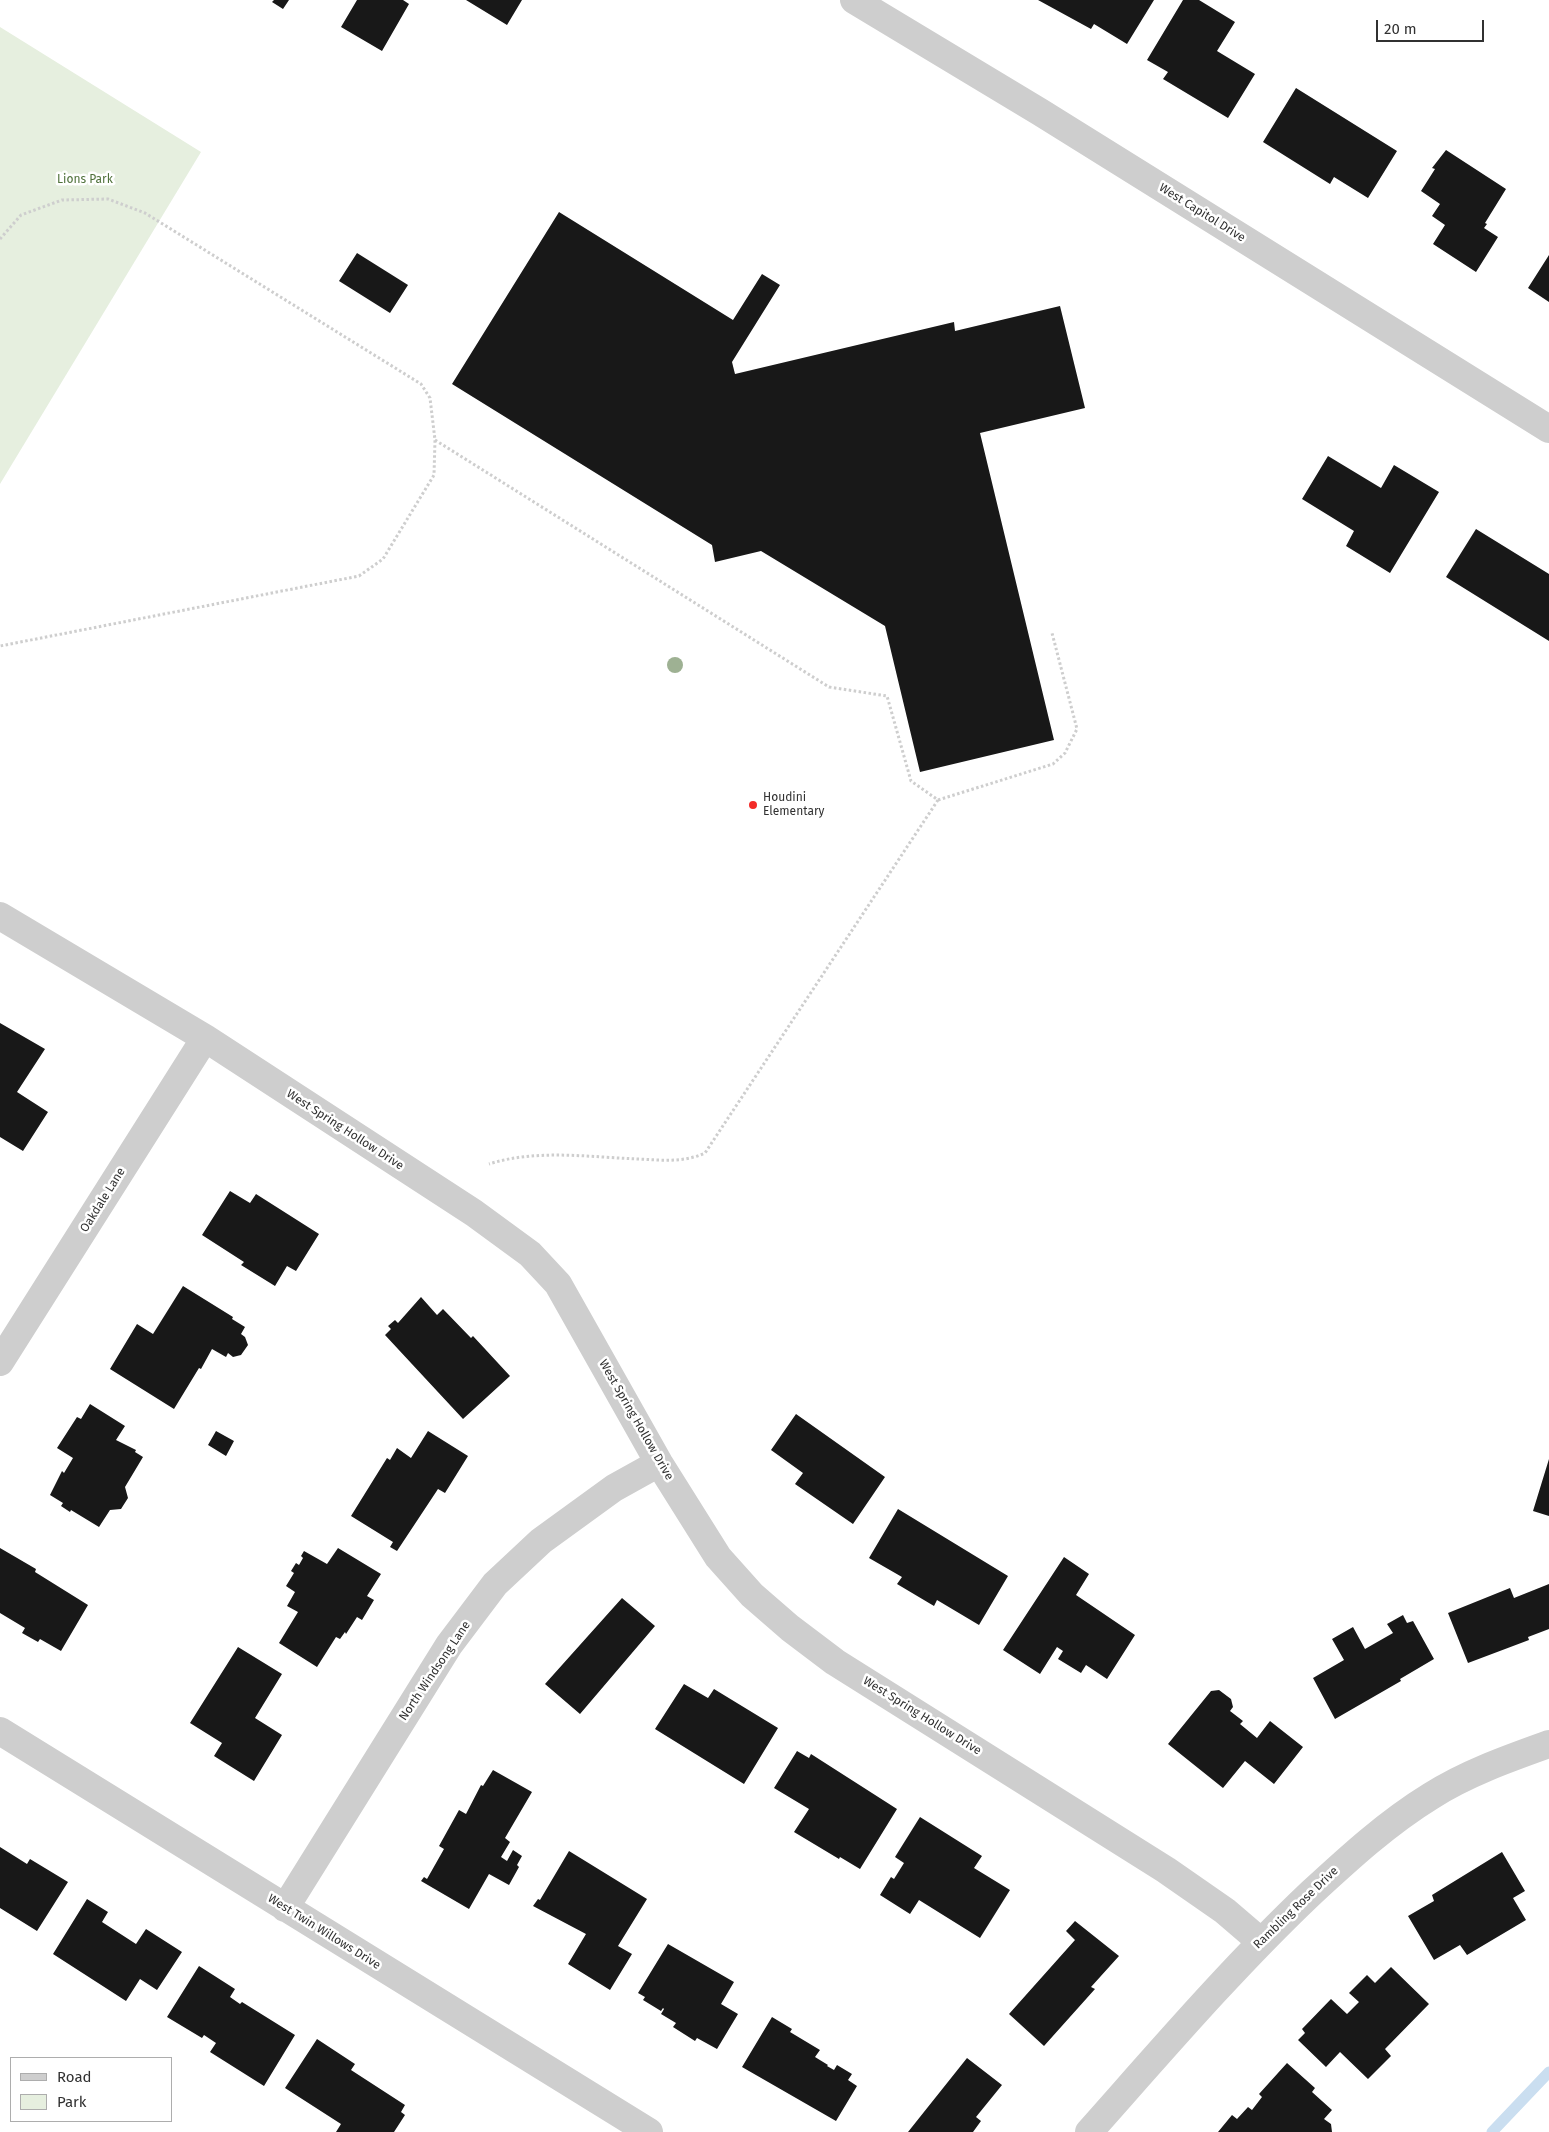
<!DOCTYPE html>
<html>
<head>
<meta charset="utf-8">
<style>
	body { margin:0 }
	#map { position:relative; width:1549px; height:2132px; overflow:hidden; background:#fff; font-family:"Fira Sans",sans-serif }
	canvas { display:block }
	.legend { position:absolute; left:10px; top:2057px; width:162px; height:65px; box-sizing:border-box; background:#fff; border:1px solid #adadad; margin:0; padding:6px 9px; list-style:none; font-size:15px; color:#313131 }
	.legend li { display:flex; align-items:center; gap:10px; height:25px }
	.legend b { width:25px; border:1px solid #adadad }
	.scale { position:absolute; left:1376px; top:20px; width:108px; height:22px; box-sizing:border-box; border:2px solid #313131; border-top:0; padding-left:6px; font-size:15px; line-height:18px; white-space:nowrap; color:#313131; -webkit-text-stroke:4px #fff; paint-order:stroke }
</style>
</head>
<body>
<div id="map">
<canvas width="1549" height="2132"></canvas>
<ul class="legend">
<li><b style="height:6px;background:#cecece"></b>Road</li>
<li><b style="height:14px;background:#e6efdf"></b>Park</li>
</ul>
<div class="scale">20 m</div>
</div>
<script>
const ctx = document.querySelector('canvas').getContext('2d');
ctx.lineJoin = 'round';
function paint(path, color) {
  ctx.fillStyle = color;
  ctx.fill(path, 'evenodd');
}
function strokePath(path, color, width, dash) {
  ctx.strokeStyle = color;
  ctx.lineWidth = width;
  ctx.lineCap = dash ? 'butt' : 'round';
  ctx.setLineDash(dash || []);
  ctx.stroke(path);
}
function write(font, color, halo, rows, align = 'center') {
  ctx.font = font + ' "Fira Sans",sans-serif';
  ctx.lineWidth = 5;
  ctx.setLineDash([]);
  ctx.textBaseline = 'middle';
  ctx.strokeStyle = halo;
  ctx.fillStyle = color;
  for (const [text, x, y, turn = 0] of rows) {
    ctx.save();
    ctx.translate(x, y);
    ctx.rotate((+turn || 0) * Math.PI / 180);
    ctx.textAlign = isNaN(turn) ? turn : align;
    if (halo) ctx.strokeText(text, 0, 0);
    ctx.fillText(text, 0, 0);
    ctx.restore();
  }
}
paint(new Path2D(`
	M0,27l201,125 -201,332z`), '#e6efdf');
strokePath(new Path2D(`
	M1492,2132l57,-60`), '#cadef0', 11);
paint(new Path2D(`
	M274,0h15l-6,9 -11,-7z
	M357,0h46l6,4 -27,47 -41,-24z
	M466,0h56l-15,25z
	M1038,0h116l-27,44 -33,-20 -3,5z
	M1183,0h16l36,22 -18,29 38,23 -27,44 -65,-39 5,-7 -21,-12z
	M1296,88l101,63 -29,47 -34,-21 -4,7 -67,-42z
	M1446,150l60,39 -21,34 2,1 -3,4 14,9 -22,35 -43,-28 12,-19 -13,-9 8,-12 -19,-13 14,-22 -3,-1z
	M559,212l174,108 29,-46 18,11 -48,77 3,12 219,-52 1,9 105,-25 25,102 -105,25 74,307 -134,32 -35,-146 -124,-75 -46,11 -3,-17 -260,-161z
	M357,253l51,32 -18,28 -51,-32z
	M1549,255v47l-21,-14z
	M1328,456l53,32 13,-23 45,27 -49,81 -44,-27 8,-15 -52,-32z
	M1476,529l73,45v67l-103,-64z
	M0,1023l45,26 -28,43 31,20 -25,39 -23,-14z
	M230,1191l20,12 6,-9 63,40 -23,37 -9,-5 -12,20 -34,-21 3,-3 -42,-27z
	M183,1286l50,31 -1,2 13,8 -4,7 4,3 3,8 -7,10 -8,2 -5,-4 -2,4 -14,-8 -11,20 -2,-1 -25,41 -64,-40 27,-45 16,10z
	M421,1297l16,18 6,-6 28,29 2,-2 37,40 -47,43 -78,-84 6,-6 -3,-3 7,-6 3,3z
	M90,1404l35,22 -9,14 20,10 -1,2 8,5 -18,30 3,11 -7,11 -11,1 -11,17 -28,-17 -1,2 -9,-6 2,-3 -13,-8 12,-24 2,2 9,-15 -16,-10 20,-31 4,2z
	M796,1414l89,63 -32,47 -58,-40 8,-11 -32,-23z
	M216,1431l18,10 -8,15 -18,-11z
	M428,1431l40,25 -23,37 -7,-4 -41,62 -7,-4 3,-5 -42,-26 36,-58 3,2 7,-12 14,10z
	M1549,1459v57l-16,-5z
	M898,1509l110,67 -29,49 -42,-25 -3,6 -37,-22 5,-7 -33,-19z
	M0,1548l36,21 -1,3 53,33 -27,46 -21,-12 -2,3 -16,-9 3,-5 -25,-15z
	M338,1548l43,26 -14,22 7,4 -12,20 -5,-3 -11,17 -1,-2 -5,7 -4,-2 -19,30 -38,-24 19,-31 -11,-6 8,-14 -9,-6 8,-13 -3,-2 5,-8 3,2 4,-7 -2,-2 3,-5 23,13z
	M1064,1557l25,17 -13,21 59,40 -28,44 -21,-14 -5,8 -23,-14 5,-8 -6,-4 -17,27 -37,-24z
	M1549,1584v45l-21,8 1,3 -61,23 -20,-50 62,-25 4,10z
	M622,1598l33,28 -75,88 -35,-30z
	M1403,1615l4,8 6,-2 21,38 -34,20 1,2 -66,38 -22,-41 31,-18 -12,-21 21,-12 12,22 28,-16 -6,-9z
	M238,1647l44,27 -27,44 27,17 -28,46 -40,-25 8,-13 -32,-20z
	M684,1684l24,14 6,-9 64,39 -34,56 -89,-55z
	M1219,1690l12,9 2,8 -3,4 13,10 -3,3 17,14 13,-17 33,26 -29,37 -29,-23 -22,27 -55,-44 43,-53z
	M797,1751l12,7 2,-4 86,55 -37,60 -20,-12 -1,2 -45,-27 15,-23 -35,-21z
	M493,1770l39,22 -27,46 5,4 -9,15 6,4 6,-11 9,6 -5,9 2,2 -10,18 -20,-11 -20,35 -48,-28 3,-4 3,2 17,-30 -5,-3 20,-36 7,4 15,-29 2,1z
	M920,1817l62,39 -8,12 36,22 -30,48 -61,-38 -9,14 -30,-19 11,-18 3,2 10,-16 -9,-6z
	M0,1847l27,17 3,-5 38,23 -31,49 -37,-23z
	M569,1851l78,48 -29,47 14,8 -22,36 -42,-26 18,-30 -53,-28 5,-7 2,1z
	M1502,1852l23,39 -12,7 13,22 -59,35 -7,-10 -26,15 -26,-44 26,-15 -2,-6z
	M87,1899l21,13 -6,10 34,22 10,-15 36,23 -25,38 -17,-11 -14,22 -73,-47z
	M1075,1921l44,35 -28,31 4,2 -51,57 -35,-32 66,-74 -9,-9z
	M668,1944l66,38 -13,22 17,10 -21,35 -20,-11 -2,3 -22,-14 3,-4 -15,-9 3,-5 -1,-1 -2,3 -18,-11 2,-3 -7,-4z
	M199,1966l36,23 -5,8 10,7 2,-2 53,33 -31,51 -54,-34 6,-9 -12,-8 -2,3 -35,-21z
	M1391,1967l38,37 -44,45 6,7 -23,23 -28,-27 -14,15 -28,-27 7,-7 -3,-4 29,-30 16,15 12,-12 -10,-9 18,-18 8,8z
	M772,2017l20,12 -2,3 30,18 -5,7 13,8 -1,1 7,4 3,-5 15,9 -4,6 9,6 -21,35 -94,-54z
	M317,2039l38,25 -4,6 54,35 -4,7 4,3 -11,17h-58l5,-8 -56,-36z
	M967,2058l35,27 -26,32 5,4 -8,11h-65z
	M1287,2063l28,25 -3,4 20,18 -8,9 7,5 1,8h-114l14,-17 5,4 11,-12 4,3 10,-13 -3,-3z`), '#181818');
strokePath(new Path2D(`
	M0,239l21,-24 41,-15 46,-1 37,14 276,171 9,14 5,42 -1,35 -51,84 -24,17 -359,70
	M435,440l394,247 58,9 24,85 27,19 -233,353c-22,10 -44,7 -68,6 -47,-2 -102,-10 -148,5
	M938,800l115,-36 12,-11 12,-24 -25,-96`), '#cecece', 3, [2.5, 2.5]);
strokePath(new Path2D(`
	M0,916l205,122 269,175 56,41 28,30 101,179 59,94 34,38 38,33 45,34 331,208 59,41 35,30
	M0,1362l205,-324
	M0,1731l649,401
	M285,1908l164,-263 46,-61 46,-43 73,-53 45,-25
	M1089,2132c72,-81 143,-164 222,-239 38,-35 76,-70 120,-97 36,-23 79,-38 118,-52`), '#cecece', 28);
strokePath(new Path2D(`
	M854,0l186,112 509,317`), '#cecece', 28);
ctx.fillStyle = '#9eb193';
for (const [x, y] of [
	[675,665]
]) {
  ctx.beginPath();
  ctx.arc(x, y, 8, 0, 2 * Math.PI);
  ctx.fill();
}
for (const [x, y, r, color] of [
	[753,805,5,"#f32b28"]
]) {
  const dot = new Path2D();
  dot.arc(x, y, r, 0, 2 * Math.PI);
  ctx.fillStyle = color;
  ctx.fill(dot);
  strokePath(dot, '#fff', 2);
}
write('12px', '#4f713a', '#fff', [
	["Lions Park",85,180]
]);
write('12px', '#313131', '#fff', [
	["West Capitol Drive",1202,213,32],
	["West Spring Hollow Drive",345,1130,33],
	["Oakdale Lane",103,1200,-58],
	["West Spring Hollow Drive",636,1420,60],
	["North Windsong Lane",435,1671,-56],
	["West Spring Hollow Drive",922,1716,32],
	["Rambling Rose Drive",1296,1908,-44],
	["West Twin Willows Drive",324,1932,32]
]);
write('12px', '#313131', '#fff', [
	["Houdini",763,798],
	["Elementary",763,812]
], 'left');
</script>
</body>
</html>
